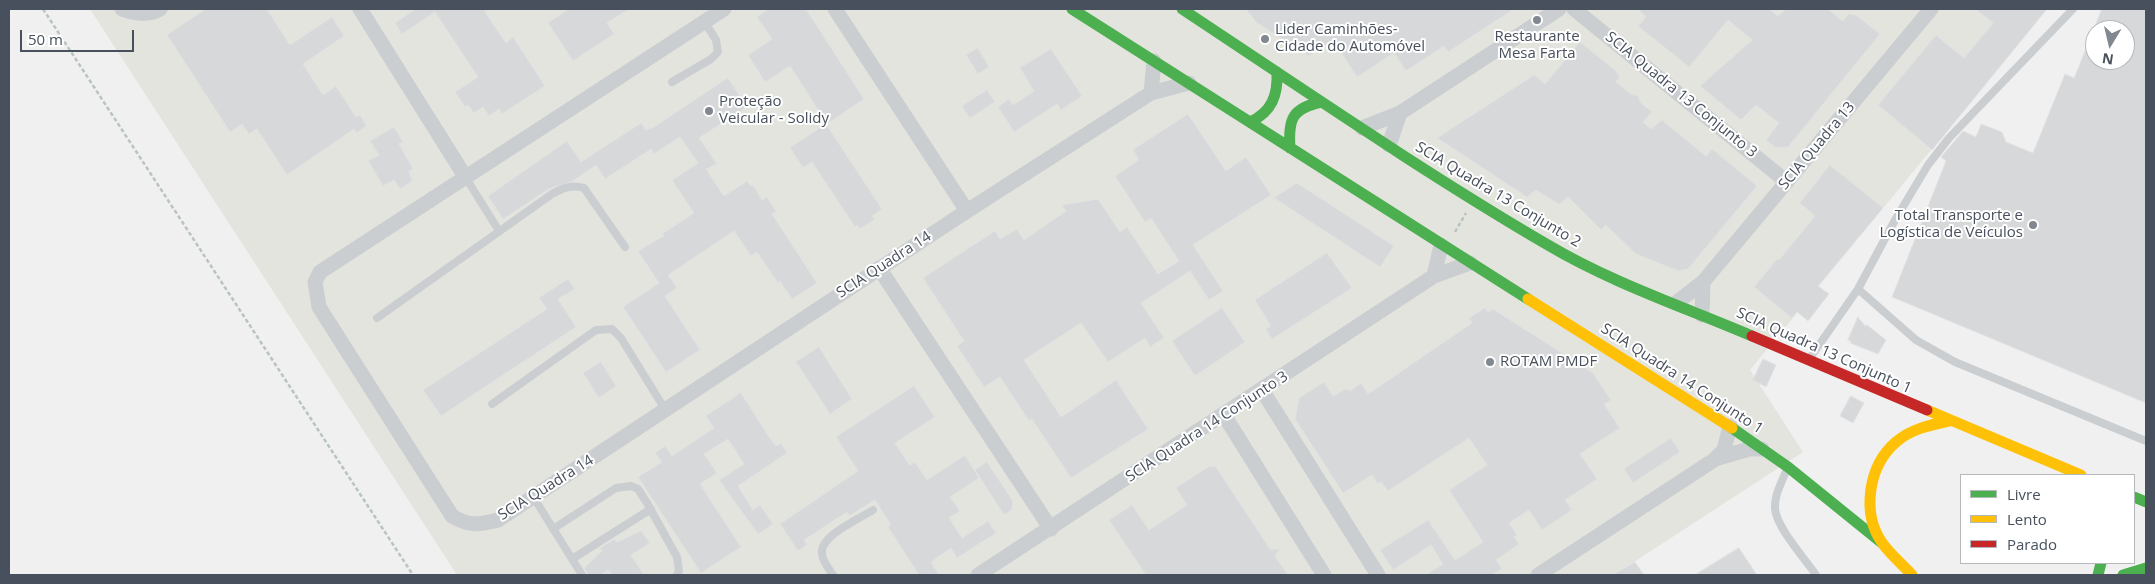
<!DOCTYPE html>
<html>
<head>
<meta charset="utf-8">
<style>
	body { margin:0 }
	#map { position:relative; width:2155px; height:584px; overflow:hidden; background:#f0f0f0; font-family:"Open Sans",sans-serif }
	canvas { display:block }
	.frame { position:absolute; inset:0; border:10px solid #47505c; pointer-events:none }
	.legend { position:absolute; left:1960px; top:474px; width:175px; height:90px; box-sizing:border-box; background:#fff; border:1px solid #b5b9be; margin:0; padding:6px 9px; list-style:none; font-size:15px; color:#47505c }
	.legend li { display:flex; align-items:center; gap:10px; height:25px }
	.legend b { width:25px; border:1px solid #b5b9be }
	.north { position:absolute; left:2085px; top:20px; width:50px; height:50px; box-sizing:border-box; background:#fff; border:1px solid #b5b9be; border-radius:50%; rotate:189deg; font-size:14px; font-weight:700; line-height:20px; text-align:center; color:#47505c }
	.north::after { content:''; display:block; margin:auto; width:18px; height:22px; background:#828890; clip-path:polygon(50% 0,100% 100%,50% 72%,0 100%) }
	.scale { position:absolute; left:20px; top:30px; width:114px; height:22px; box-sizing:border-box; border:2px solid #47505c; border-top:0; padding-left:6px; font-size:15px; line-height:18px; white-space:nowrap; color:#47505c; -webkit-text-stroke:4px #fff; paint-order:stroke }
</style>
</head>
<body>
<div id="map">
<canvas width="2155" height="584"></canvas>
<div class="frame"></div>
<ul class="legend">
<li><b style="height:6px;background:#4caf50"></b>Livre</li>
<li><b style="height:6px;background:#ffc107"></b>Lento</li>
<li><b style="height:6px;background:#c62828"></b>Parado</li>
</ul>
<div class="north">N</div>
<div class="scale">50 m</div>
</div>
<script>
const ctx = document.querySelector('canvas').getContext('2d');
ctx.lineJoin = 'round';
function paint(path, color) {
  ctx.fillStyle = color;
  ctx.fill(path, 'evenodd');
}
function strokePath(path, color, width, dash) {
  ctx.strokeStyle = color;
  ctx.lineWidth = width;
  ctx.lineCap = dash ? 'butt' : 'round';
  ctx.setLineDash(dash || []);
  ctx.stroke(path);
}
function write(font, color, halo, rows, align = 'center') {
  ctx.font = font + ' "Open Sans",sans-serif';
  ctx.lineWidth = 4;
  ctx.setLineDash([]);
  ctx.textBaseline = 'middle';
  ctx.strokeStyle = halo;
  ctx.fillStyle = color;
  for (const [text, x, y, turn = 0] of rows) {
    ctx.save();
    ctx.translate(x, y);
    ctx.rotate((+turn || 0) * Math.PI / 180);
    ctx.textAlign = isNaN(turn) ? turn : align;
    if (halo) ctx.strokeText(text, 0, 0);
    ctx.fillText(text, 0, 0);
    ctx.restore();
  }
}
paint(new Path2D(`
	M90,9h1957l-297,361 53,82 -189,123h-1157z`), '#e4e4de');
const building = new Path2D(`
	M206,9h61l23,36 42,-28 12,19 -41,28 20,31 13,-9 20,31 4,-2 7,11 -11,7 -2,-4 -67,46 -30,-46 -8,5 -7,-10 -12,8 -63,-97z
	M416,9h67l23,34 7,-6 32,49 -43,28 -3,-5 -10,7 -6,-9 -9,6 -6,-8 -3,2 -10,-15 23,-15 -43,-65 -33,22 -7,-11z
	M569,9h60l-22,14 7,11 -41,27 -25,-38z
	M769,9h37l58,90 -37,25 -37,-58 -25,16 -17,-27 24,-16 -15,-22z
	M1246,9h268l-66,43 -4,-6 -38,25 -12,-18 -37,24 -24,-37 -24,16 -52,-33z
	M1638,9h131l9,7 8,-7h42l15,12 5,-7 8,1 24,19 -92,113 -12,1 -10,-8 13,-17 -23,-18 -15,15 -41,-34 52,-46 -24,-20 -39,47 -51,-41 8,-9z
	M1975,9h72l-115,141 -54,-45 58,-70 28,23 29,-35z
	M2102,9h44v394l-254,-106 54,-136 -5,-4 22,-26 13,6 5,-13 21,8 4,10 27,11 32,-79 9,4zM2095,30h30v30h-30z
	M1580,42l35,28 5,7 -4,5 15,12 7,2 3,7 11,9 -9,10 8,7 11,-9 44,36 6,-7 45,37 -69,83 -10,2 -42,-17 -30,-29 -5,5 -33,-33 -9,7 -23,-14 -9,7 -90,-59 97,-63 11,9z
	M978,48l11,19 -11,7 -12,-19z
	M1051,49l31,47 -21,14 -4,-6 -43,28 -16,-25 11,-8 4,6 21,-14 -14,-23z
	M728,78l19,29 -48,31 18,26 -11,5 18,27 23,-15 4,5 2,-1 9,15 5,-3 9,14 -4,3 45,69 -25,16 -12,-18 -2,2 -21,-31 -6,4 -17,-25 -66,44 9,13 -12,8 35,54 -34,22 -43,-65 36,-24 -21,-32 26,-15 -2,-2 32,-21 -22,-33 26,-17 -18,-26 -26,17 -3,-5 -46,30 -9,-14 -23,16 -24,8 -46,30 -15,-23 79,-55 14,21 60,-39 5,7 8,-3z
	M987,90l8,12 -25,16 -8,-12z
	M1188,114l38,57 20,-14 25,38 -78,50 30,46 -14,9 -19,-29 -49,32 23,35 -14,9 -5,-9 -37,24 -27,-39 -57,37 37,57 55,-37 32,49 -77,49 -39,-59 -3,2 -29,-44 -16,10 -27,-41 7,-5 -41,-63 72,-47 5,8 17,-10 7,11 42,-29 -4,-6 36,-6 22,33 7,-5 31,47 21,-13 -28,-43 -6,4 -30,-46 24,-16 -6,-10z
	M826,124l56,85 -10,7 3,3 -15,10 -3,-4 -2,2 -43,-65 -9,6 -13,-20z
	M394,127l9,15 -4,2 14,25 -4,2 3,10 -12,8 -6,-9 -11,6 -15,-25 11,-6 -9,-14z
	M1830,165l53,43 -65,78 11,8 -21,27 -11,-9 -5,6 -38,-31 23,-28 2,1 36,-44 -15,-13z
	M1297,183l97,63 -14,21 -106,-69z
	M1327,253l25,35 -80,51 -6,-10 5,-3 -16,-26z
	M568,279l7,10 -17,10 18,28 -135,89 -18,-26 124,-81 -8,-11z
	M1222,308l23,34 -50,34 -23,-35z
	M1485,308l3,4 5,-3 100,64 18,27 -7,4 16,24 -40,26 17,25 -32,21 7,10 -30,20 -13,-20 -20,13 8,12 -3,2 5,7 -23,16 6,9 -10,6h-66l17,-11 -12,-19 -38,25 -13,-20 48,-30 27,40 28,-18 -34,-52 38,-25 -18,-27 -81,53 -7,-9 -3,2 -6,-9 -29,18 -48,-74 4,-21 25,-16 9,14 12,-7 5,2 11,-8 7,11 104,-71 -3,-5z
	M1858,317l7,9 2,-1 19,15 -8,14 -28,-11 1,-2 -3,-1z
	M819,347l33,52 -22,15 -34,-52z
	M1763,359l13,6 -10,22 -13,-7z
	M601,362l15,24 -17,12 -16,-25z
	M914,386l21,31 -40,26 15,23 5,-4 12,18 38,-25 14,23 -29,19 10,14 -11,7 13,20 26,-17 8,12 -39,25 -6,-10 -20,14 8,13h-20l-31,-48 3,-2 -16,-25 -26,16 -2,-4 -43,28 3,5 -9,6 -18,-27 78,-53 -22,-34z
	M741,393l28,44 7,9 5,-3 6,10 -49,33 15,24 7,-5 13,19 -15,10 -39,-54 25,-16 -16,-25 -24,15 13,19 -17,11 41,63 -40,26 -63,-96 24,-15 -7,-9 10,-7 7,10 42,-28 -8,-12z
	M1851,396l13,7 -11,20 -13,-7z
	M1671,438l9,14 -47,31 -9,-14z
	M987,462l26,39 -1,9 -8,5 -29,-45z
	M1210,466l6,1 54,82h10l-5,7 13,19h-142l-37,-55 23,-15 17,25 38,-25 -11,-17z
	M641,531l9,12 -19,12 13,20h-32l-4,-5 -8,5h-12l-4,-7 18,-17 -2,-3 14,-9 3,3z
	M1739,548l18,27h-62z
	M1635,562l9,13h-31z`);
paint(building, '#d7d8da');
strokePath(building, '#e1e2e3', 1);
strokePath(new Path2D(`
	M43,9l370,566
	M1455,232l11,-19`), '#b9c4c2', 2.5, [4, 2.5]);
strokePath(new Path2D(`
	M672,82l39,-23 7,-7 -2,-12 -12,-19
	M466,178l33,53
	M1858,289l58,51 39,22 191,79
	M377,318l175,-124c11,-6 19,-10 32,-6l41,59
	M1810,358l48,-69 37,-69 33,-55 21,-27 124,-129
	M492,404l104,-74 16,-1 9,9 45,73
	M1787,469c-5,13 -13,26 -12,40 2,19 30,50 41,66
	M534,498l48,77
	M553,529l63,-41 15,-2 7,3 9,14 30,54 2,14 -2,4
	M572,559l79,-50
	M833,575c-4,-6 -10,-13 -11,-21 -3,-18 37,-35 51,-44`), '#cbced1', 8);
strokePath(new Path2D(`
	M122,9c13,5 26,7 38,0
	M360,9l106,169
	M724,9l-404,263 -5,10 4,25 133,209c16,10 27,9 46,4l469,-309 184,-118 38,-10
	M835,9l132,202
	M1574,9l213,173
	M1151,93l3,-32
	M1362,128l38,-15 159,-104
	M1389,145l11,-32
	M879,268l172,261
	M1434,276l7,-31
	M1676,303l27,-21 228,-273
	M1702,315l1,-33
	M1262,390l116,185
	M1224,415l100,160
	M1715,459l34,-10h13
	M978,575l456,-299 36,-13
	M1538,575l176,-115 10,-10 6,-24`), '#cbced1', 15);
strokePath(new Path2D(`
	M1072,9l456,290
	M1182,9c121,80 241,163 366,236 64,38 136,62 204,91
	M1250,122c22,-10 28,-27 27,-50
	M1290,148c-2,-29 2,-40 32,-46
	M1732,428l56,39 94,76
	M2134,497l12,5
	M2098,575l3,-12
	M2123,575l23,-7`), '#4caf50', 11);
strokePath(new Path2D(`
	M1528,299l204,129
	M1927,410l154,65
	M1912,575c-9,-10 -21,-20 -29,-31 -22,-30 -15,-78 13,-102 15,-13 34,-17 53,-21`), '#ffc107', 11);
strokePath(new Path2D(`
	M1752,336l175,74`), '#c62828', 11);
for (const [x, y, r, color] of [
	[1537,20,5,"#828890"],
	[1265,39,5,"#828890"],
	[709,111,5,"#828890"],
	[2033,225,5,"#828890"],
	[1490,362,5,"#828890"]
]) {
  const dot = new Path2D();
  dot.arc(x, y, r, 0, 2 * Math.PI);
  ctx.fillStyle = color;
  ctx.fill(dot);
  strokePath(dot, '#fff', 2);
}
write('15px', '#47505c', '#fff', [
	["Lider Caminhões-",1275,30],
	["Cidade do Automóvel",1275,47],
	["Restaurante",1537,37,"center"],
	["Mesa Farta",1537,54,"center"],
	["Proteção",719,102],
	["Veicular - Solidy",719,119],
	["Total Transporte e",2023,216,"right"],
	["Logística de Veículos",2023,233,"right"],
	["ROTAM PMDF",1500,362]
], 'left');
write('15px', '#47505c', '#fff', [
	["SCIA Quadra 13 Conjunto 3",1681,95,39],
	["SCIA Quadra 13",1817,146,-50],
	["SCIA Quadra 13 Conjunto 2",1498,195,31],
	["SCIA Quadra 14",884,265,-33],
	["SCIA Quadra 13 Conjunto 1",1824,351,24],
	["SCIA Quadra 14 Conjunto 1",1682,379,33],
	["SCIA Quadra 14 Conjunto 3",1207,427,-33],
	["SCIA Quadra 14",546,488,-32]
]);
</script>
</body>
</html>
